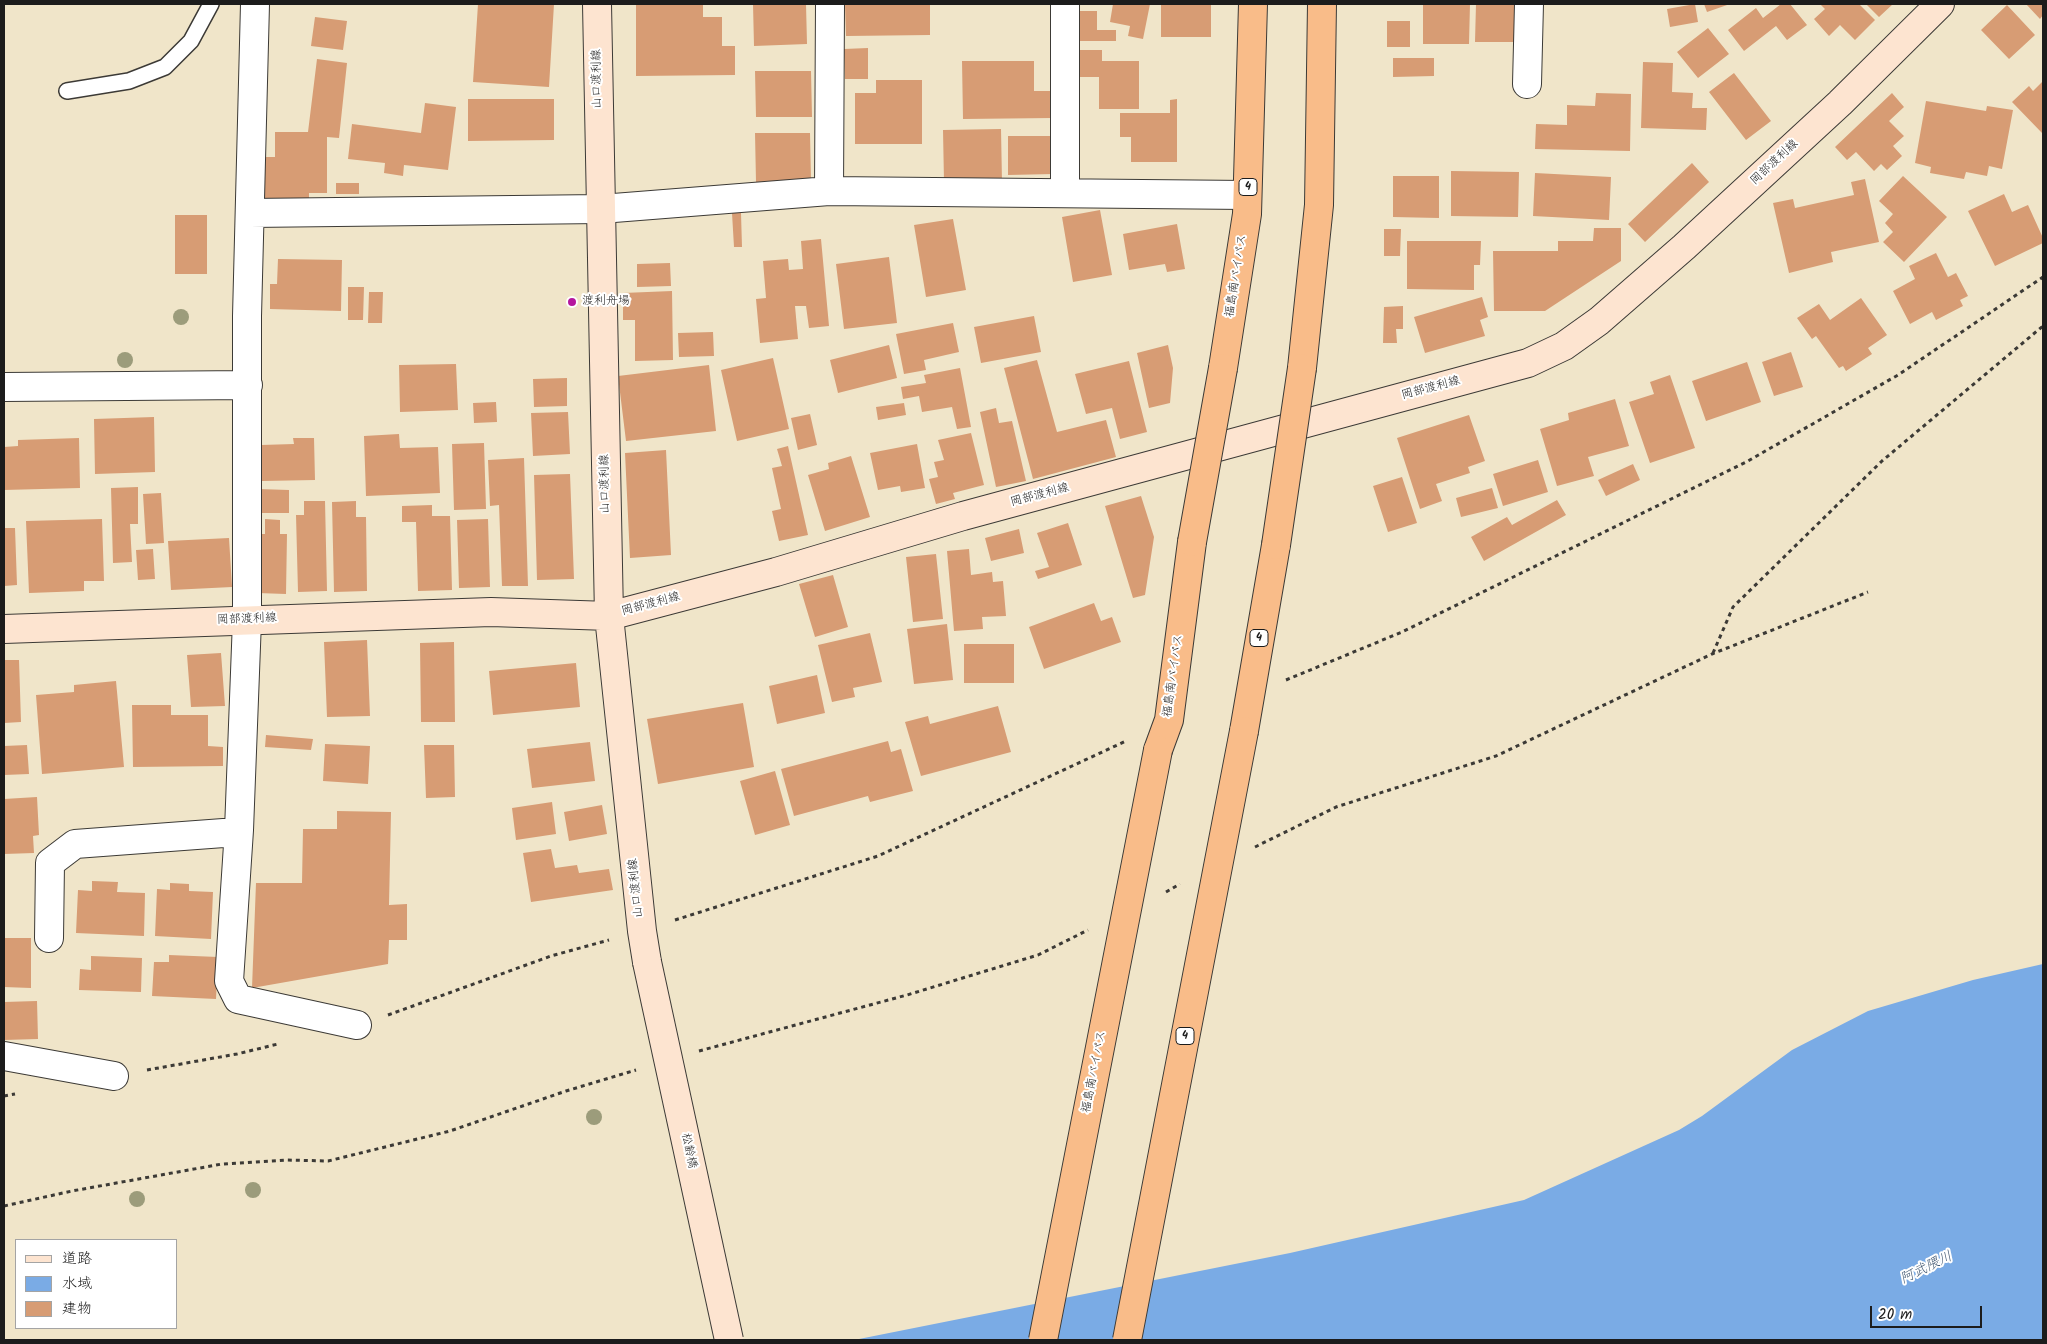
<!DOCTYPE html>
<html>
<head>
<meta charset="utf-8">
<style>
	body { margin:0 }
	#map { position:relative; width:2047px; height:1344px; overflow:hidden; background:#f0e5c9; font-family:Kalam,"Klee One",sans-serif }
	canvas { display:block }
	.frame { position:absolute; inset:0; border:5px solid #1c1c1c; pointer-events:none }
	.legend { position:absolute; left:15px; top:1239px; width:162px; height:90px; box-sizing:border-box; background:#fff; border:1px solid #a4a4a4; margin:0; padding:6px 9px; list-style:none; font-size:15px; color:#1c1c1c }
	.legend li { display:flex; align-items:center; gap:10px; height:25px }
	.legend b { width:25px; border:1px solid #a4a4a4 }
	.scale { position:absolute; left:1870px; top:1306px; width:112px; height:22px; box-sizing:border-box; border:2px solid #1c1c1c; border-top:0; padding-left:6px; font-size:15px; line-height:18px; white-space:nowrap; color:#1c1c1c; -webkit-text-stroke:4px #fff; paint-order:stroke }
</style>
</head>
<body>
<div id="map">
<canvas width="2047" height="1344"></canvas>
<div class="frame"></div>
<ul class="legend">
<li><b style="height:6px;background:#fde4d0"></b>道路</li>
<li><b style="height:14px;background:#7aabe5"></b>水域</li>
<li><b style="height:14px;background:#d79c74"></b>建物</li>
</ul>
<div class="scale">20 m</div>
</div>
<script>
const ctx = document.querySelector('canvas').getContext('2d');
ctx.lineJoin = 'round';
function paint(path, color) {
  ctx.fillStyle = color;
  ctx.fill(path, 'evenodd');
}
function strokePath(path, color, width, dash) {
  ctx.strokeStyle = color;
  ctx.lineWidth = width;
  ctx.lineCap = dash ? 'butt' : 'round';
  ctx.setLineDash(dash || []);
  ctx.stroke(path);
}
function write(font, color, halo, rows, align = 'center') {
  ctx.font = font + ' Kalam,"Klee One",sans-serif';
  ctx.lineWidth = 4;
  ctx.setLineDash([]);
  ctx.textBaseline = 'middle';
  ctx.strokeStyle = halo;
  ctx.fillStyle = color;
  for (const [text, x, y, turn = 0] of rows) {
    ctx.save();
    ctx.translate(x, y);
    ctx.rotate((+turn || 0) * Math.PI / 180);
    ctx.textAlign = isNaN(turn) ? turn : align;
    if (halo) ctx.strokeText(text, 0, 0);
    ctx.fillText(text, 0, 0);
    ctx.restore();
  }
}
paint(new Path2D(`
	M2043,964v376h-1189l436,-87 234,-53 155,-70 23,-14 90,-66 76,-39 105,-31z`), '#7aabe5');
paint(new Path2D(`
	M478,4h76l-5,83 -76,-5z
	M636,4h67v13h19v29h13v29l-99,1z
	M753,4h53l1,40 -53,2z
	M845,4h85v31l-84,1z
	M1113,4h37l-7,35 -15,-3 2,-10 -20,-4z
	M1161,4h50v33h-50z
	M1423,4h47l-1,40h-46z
	M1476,4h39v38h-40z
	M1695,4l3,18 -28,5 -3,-18z
	M1704,4h26l-23,8z
	M1781,4h9l17,21 -20,15 -11,-14 -32,25 -16,-21 28,-22 7,10z
	M1820,4h39l16,16 -20,20 -15,-15 -11,11 -15,-17 11,-10z
	M1866,4h27l-14,13z
	M2026,4h17v11l-3,4z
	M2007,5l28,30 -26,24 -28,-29z
	M1077,11h20v19h19v11h-39z
	M315,17l32,4 -4,29 -32,-4z
	M1387,21h23v26h-23z
	M1708,28l21,26 -31,24 -21,-26z
	M868,48v31h-23l-1,-30z
	M1075,50h27v11h37v48h-40v-32h-24z
	M1393,58h41v18l-41,1z
	M317,59l30,4 -8,75 -12,-1v56h-18v6l-44,1v-43h10v-25h33z
	M962,61h72v30h18v27l-89,1z
	M1643,62l30,1 -1,29 21,1 -1,15h15l-1,22 -65,-2z
	M755,71h56l1,46h-56z
	M1734,73l37,48 -25,19 -37,-48z
	M876,80h46v64h-67v-51h21z
	M2043,81v53l-31,-32 17,-16 4,5z
	M1596,93l35,1 -1,57 -95,-2 1,-25 31,1v-20l28,1z
	M1892,93l12,14 -15,14 15,15 -11,10 9,10 -15,14 -6,-6 -7,7 -18,-19 -9,8 -12,-13z
	M468,99h86v41l-86,1z
	M1177,99v63h-46v-25h-11v-24h50v-13z
	M1926,101l60,10 1,-5 26,4 -11,59 -13,-3 -2,10 -21,-4 -2,7 -34,-6 1,-6 -16,-4z
	M425,103l31,4 -8,63 -44,-5 -1,11 -19,-3 1,-10 -37,-4 4,-35 69,9z
	M1001,129l1,53h-58l-1,-52z
	M755,133h55l1,48 -55,1z
	M1008,136h45l1,38 -46,1z
	M1692,163l17,19 -64,60 -17,-18z
	M1451,171l68,1 -1,45 -67,-1z
	M1535,173l76,4 -2,43 -76,-4z
	M1393,176h46v42l-46,-1z
	M1903,176l44,41 -43,45 -21,-20 10,-10 -8,-9 8,-9 -14,-13z
	M1865,179l14,63 -48,10 2,10 -44,11 -16,-70 20,-4 2,9 59,-13 -3,-13z
	M336,183h23v11h-23z
	M2004,194l8,18 16,-7 15,33v5l-48,23 -27,-55z
	M1100,210l12,65 -39,7 -11,-65z
	M732,213h9l1,34h-8z
	M175,215h32v59h-32z
	M953,219l13,71 -40,7 -12,-72z
	M1177,224l8,45 -18,3 -2,-8 -36,6 -6,-36z
	M1594,228h27v33l-76,50h-51l-1,-60h65v-10h35z
	M1384,229h17l-1,27h-16z
	M821,239l8,87 -20,2 -3,-22h-11l3,33 -38,4 -4,-44 10,-1 -3,-37 25,-2 1,11 14,-1 -2,-28z
	M1407,241h74l-1,24h-6v25l-67,-1z
	M1936,253l12,24 8,-4 12,23 -8,4 3,6 -27,14 -4,-8 -22,12 -17,-33 22,-12 -6,-13z
	M889,257l8,66 -53,6 -8,-65z
	M278,259l64,1 -1,51 -71,-2v-25h7z
	M670,263l1,23 -34,1v-23z
	M348,287h16l-1,33h-15z
	M672,291l1,69 -38,1v-41h-12v-27z
	M369,292h14l-1,31h-14z
	M1482,297l6,20 -8,3 5,16 -60,17 -11,-36z
	M1861,298l26,37 -19,13 4,6 -26,17 -3,-5 -4,2 -23,-32 -4,3 -15,-21 22,-14 11,16z
	M1403,306v23h-7l1,14h-14l1,-36z
	M1034,316l7,36 -60,11 -7,-36z
	M953,323l6,29 -35,8 2,10 -22,4 -8,-40z
	M713,332l1,24 -35,1 -1,-24z
	M889,345l8,33 -59,15 -8,-33z
	M1168,345l5,23 -3,35 -21,5 -12,-55z
	M1791,352l12,35 -29,9 -12,-34z
	M773,358l16,71 -52,12 -16,-71z
	M1037,360l20,72 49,-12 10,37 -83,22 -29,-111z
	M1129,361l18,71 -27,7 -8,-31 -26,6 -11,-40z
	M1747,362l14,40 -55,19 -14,-40z
	M456,364l2,46 -58,2 -1,-47z
	M709,365l7,66 -90,10 -8,-65z
	M960,368l11,59 -14,2 -5,-22 -30,5 -3,-16 -16,3 -2,-12 25,-4 -2,-8z
	M1670,375l25,73 -45,15 -21,-61 25,-8 -4,-12z
	M567,378v28l-33,1 -1,-28z
	M1615,399l14,47 -41,11 6,19 -37,10 -17,-57 29,-9 -1,-7z
	M496,402l1,20 -23,1 -1,-20z
	M904,403l2,12 -28,5 -2,-13z
	M996,408l3,15 13,-2 14,60 -30,6 -16,-75z
	M568,412l2,42 -37,2 -2,-43z
	M810,414l7,31 -19,5 -7,-32z
	M1469,415l16,46 -17,6 2,6 -34,11 6,17 -22,8 -23,-71z
	M154,417l1,55 -60,2 -1,-55z
	M971,433l13,52 -31,8 2,6 -19,5 -7,-25 9,-2 -4,-15 10,-2 -6,-20z
	M399,434l1,14 38,-1 2,46 -74,3 -2,-60z
	M79,438l1,50 -76,2v-43l14,-1v-6z
	M293,438h21l1,42 -53,1 -1,-36 33,-1z
	M484,443l2,66 -32,1 -2,-66z
	M917,444l8,44 -24,4 -1,-6 -22,4 -8,-37z
	M788,446l20,89 -29,6 -7,-30 9,-2 -9,-41 10,-2 -5,-17z
	M666,450l5,105 -41,3 -5,-105z
	M851,456l19,61 -45,14 -17,-56 21,-6 -1,-6z
	M524,458l4,128h-26l-3,-81 -9,1 -2,-46z
	M1538,460l10,32 -45,14 -10,-32z
	M1633,464l7,16 -34,16 -8,-16z
	M570,474l4,105 -37,1 -3,-105z
	M1402,477l15,46 -29,9 -15,-46z
	M138,487v37h-8l2,38 -19,1 -2,-75z
	M1492,488l6,20 -37,9 -5,-19z
	M258,489l31,1v23h-31z
	M161,493l3,50 -18,1 -3,-50z
	M1141,496l13,41 -9,58 -12,3 -28,-92z
	M1557,500l9,15 -82,46 -13,-24 36,-20 5,8z
	M304,501h21l2,90 -29,1 -2,-77h8z
	M356,501v16h10l1,74 -33,1 -2,-90z
	M432,505v11h18l2,74 -34,1 -2,-69h-14v-16z
	M102,519l2,62h-20v10l-55,2 -3,-72z
	M265,519l15,1v14h7l-1,60 -29,-1 1,-59h7z
	M488,519l2,68 -31,1 -2,-68z
	M1068,523l14,42 -44,14 -3,-8 14,-4 -12,-34z
	M4,528h11l2,57 -13,1z
	M1019,529l5,24 -33,8 -6,-23z
	M229,538l3,49 -61,3 -3,-49z
	M153,549l2,30 -17,1 -2,-30z
	M969,549l2,26 21,-3 1,10 10,-1 3,35 -24,1 1,12 -29,2 -7,-80z
	M936,554l7,65 -30,3 -7,-65z
	M833,575l15,52 -33,10 -16,-53z
	M1094,603l7,18 11,-4 9,25 -77,27 -15,-42z
	M947,624l6,56 -39,4 -7,-55z
	M870,633l12,49 -29,6 2,9 -23,5 -14,-57z
	M367,640l3,76 -43,1 -3,-75z
	M454,642l1,80h-34l-1,-79z
	M964,644h50v39h-50z
	M221,653l4,53 -34,1 -4,-52z
	M4,660h15l2,62 -17,1z
	M576,663l4,44 -87,8 -4,-44z
	M817,675l8,38 -48,11 -8,-38z
	M116,681l8,86 -82,7 -6,-79 38,-3v-7z
	M743,703l11,64 -96,17 -11,-65z
	M132,705h39v10h37v31l15,1v19l-90,1z
	M998,706l13,46 -90,24 -16,-54 23,-6 2,8z
	M266,735l47,4 -2,11 -46,-3z
	M888,741l3,11 10,-3 12,42 -43,11 -2,-6 -74,20 -13,-47z
	M590,742l5,39 -63,7 -5,-39z
	M325,744l45,2 -2,38 -45,-3z
	M27,745l2,29 -25,1v-29z
	M424,745h30l1,52 -29,1z
	M775,771l15,54 -35,10 -15,-54z
	M37,797l2,38 -6,1 1,17 -30,1v-55z
	M552,802l4,32 -40,6 -4,-32z
	M602,805l5,29 -38,7 -5,-29z
	M337,811l54,1 -2,93 18,-1v36h-18l-1,24 -136,24 4,-105h46l1,-54h34z
	M551,849l4,19 22,-3 2,8 30,-4 4,21 -82,12 -8,-49z
	M92,881l26,1 -1,10 28,1 -1,43 -68,-3 2,-43 14,1z
	M170,883l19,1v7l24,1 -2,47 -56,-3 2,-47 13,1z
	M4,938h27v50l-27,-1z
	M169,955l49,2 -2,42 -64,-3 2,-34h15z
	M91,956l51,2 -1,34 -62,-2 1,-21 11,1z
	M37,1001l1,38 -34,1v-38z`), '#d79c74');
const service = new Path2D(`
	M67,91l62,-10 36,-14 26,-26 20,-37`);
const minor = new Path2D(`
	M255,4l-8,312v304l-8,210 -10,151 9,18 119,26
	M1527,84l2,-80
	M829,191l418,4
	M1065,193v-189
	M250,213l351,-4 228,-18 1,-187
	M4,387l244,-2
	M49,938l1,-75 25,-19 162,-12
	M4,1056l110,20`);
const secondary = new Path2D(`
	M597,4l12,612 33,315 5,31
	M4,629l487,-17 118,4 167,-44 187,-56 565,-153 36,-17 35,-25 85,-74 156,-144 100,-99`);
const trunk = new Path2D(`
	M1223,368l24,-154 6,-210
	M1302,368l17,-163 3,-201
	M1244,731l32,-186
	M1158,750l11,-30 23,-178`);
strokePath(service, '#3c3a36', 18);
strokePath(minor, '#3c3a36', 30);
strokePath(secondary, '#3c3a36', 30);
strokePath(trunk, '#3c3a36', 30);
strokePath(new Path2D(`
	M1713,653l20,-46 149,-146 161,-135
	M1286,680l116,-48 346,-171 150,-86 145,-98
	M1255,847l81,-40 160,-51 216,-102 156,-62
	M1166,892l14,-8
	M675,920l203,-64 248,-115
	M388,1015l163,-59 58,-16
	M699,1051l208,-56 131,-40 50,-25
	M147,1070l90,-16 41,-10
	M4,1096l11,-2
	M4,1206l68,-15 150,-27 64,-4 42,1 122,-30 116,-40 70,-21`), '#3c3a36', 3, [4, 4]);
strokePath(service, '#fff', 15);
strokePath(minor, '#fff', 28);
strokePath(secondary, '#fde4d0', 28);
strokePath(trunk, '#f9bc89', 28);
const secondaryBridge = new Path2D(`
	M647,962l82,378`);
const trunkBridge = new Path2D(`
	M1192,542l31,-174
	M1276,545l26,-177
	M1043,1340l115,-590
	M1127,1340l117,-609`);
strokePath(secondaryBridge, '#3c3a36', 30, []);
strokePath(trunkBridge, '#3c3a36', 30, []);
strokePath(secondaryBridge, '#fde4d0', 28);
strokePath(trunkBridge, '#f9bc89', 28);
ctx.fillStyle = '#9c9c7b';
for (const [x, y] of [
	[181,317],
	[125,360],
	[594,1117],
	[253,1190],
	[137,1199]
]) {
  ctx.beginPath();
  ctx.arc(x, y, 8, 0, 2 * Math.PI);
  ctx.fill();
}
for (const [x, y, r, color] of [
	[572,302,5,"#b5179e"]
]) {
  const dot = new Path2D();
  dot.arc(x, y, r, 0, 2 * Math.PI);
  ctx.fillStyle = color;
  ctx.fill(dot);
  strokePath(dot, '#fff', 2);
}
for (const [x, y, w] of [
	[1248,187,18],
	[1259,638,18],
	[1185,1036,18]
]) {
  const box = new Path2D();
  box.roundRect(x - w / 2, y - 8.5, w, 17, 4);
  ctx.fillStyle = '#fff';
  ctx.fill(box);
  strokePath(box, '#1c1c1c', 1);
}
write('bold 11px', '#1c1c1c', null, [
	["4",1248,187],
	["4",1259,638],
	["4",1185,1036]
]);
write('12px', '#1c1c1c', '#fff', [
	["山口渡利線",598,79,-91],
	["岡部渡利線",1775,163,-43],
	["福島南バイパス",1237,276,-81],
	["岡部渡利線",1431,389,-15],
	["山口渡利線",606,484,-91],
	["岡部渡利線",1040,496,-15],
	["岡部渡利線",651,605,-15],
	["岡部渡利線",247,620,-2],
	["福島南バイパス",1174,676,-82],
	["山口渡利線",637,888,-96],
	["福島南バイパス",1095,1072,-79],
	["松齢橋",688,1151,78]
]);
write('12px', '#1c1c1c', '#fff', [
	["渡利舟場",582,302]
], 'left');
write('italic 14px', '#465c76', '#fff', [
	["阿武隈川",1927,1269,-26]
]);
</script>
</body>
</html>
